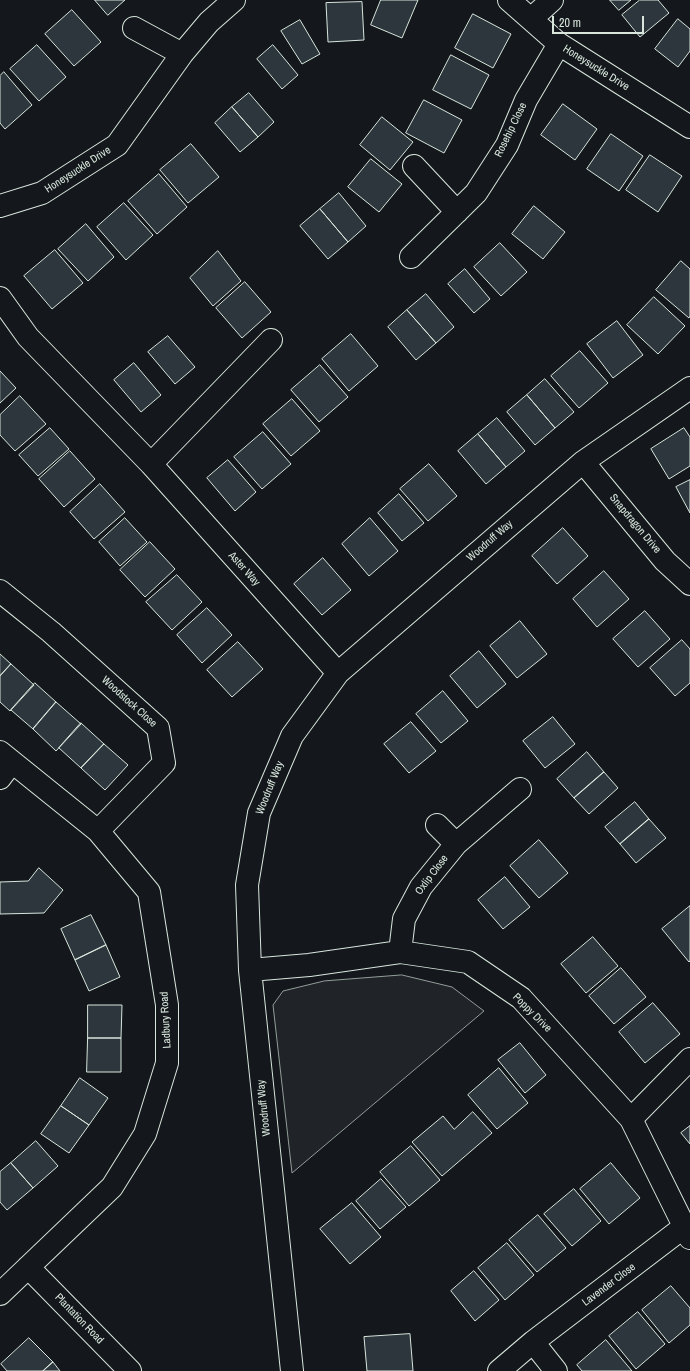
<!DOCTYPE html>
<html>
<head>
<meta charset="utf-8">
<style>
	body { margin:0 }
	#map { position:relative; width:690px; height:1371px; overflow:hidden; background:#14181c; font-family:"Archivo Narrow",sans-serif }
	canvas { display:block }
	.scale { position:absolute; left:552px; top:16px; width:92px; height:18px; box-sizing:border-box; border:2px solid #d8e6dc; border-top:0; padding-left:5px; font-size:12px; line-height:14px; white-space:nowrap; color:#d8e6dc; -webkit-text-stroke:3px #14181c; paint-order:stroke }
</style>
</head>
<body>
<div id="map">
<canvas width="690" height="1371"></canvas>
<div class="scale">20 m</div>
</div>
<script>
const ctx = document.querySelector('canvas').getContext('2d');
ctx.lineJoin = 'round';
function paint(path, color) {
  ctx.fillStyle = color;
  ctx.fill(path, 'evenodd');
}
function strokePath(path, color, width, dash) {
  ctx.strokeStyle = color;
  ctx.lineWidth = width;
  ctx.lineCap = dash ? 'butt' : 'round';
  ctx.setLineDash(dash || []);
  ctx.stroke(path);
}
function write(font, color, halo, rows, align = 'center') {
  ctx.font = font + ' "Archivo Narrow",sans-serif';
  ctx.lineWidth = 3;
  ctx.setLineDash([]);
  ctx.textBaseline = 'middle';
  ctx.strokeStyle = halo;
  ctx.fillStyle = color;
  for (const [text, x, y, turn = 0] of rows) {
    ctx.save();
    ctx.translate(x, y);
    ctx.rotate((+turn || 0) * Math.PI / 180);
    ctx.textAlign = isNaN(turn) ? turn : align;
    if (halo) ctx.strokeText(text, 0, 0);
    ctx.fillText(text, 0, 0);
    ctx.restore();
  }
}
const green = new Path2D(`
	M402,975l50,12 32,24 -192,162 -19,-168 10,-14 41,-10z`);
paint(green, '#202428');
strokePath(green, '#939e99', 1);
const building = new Path2D(`
	M95,0h30l-17,15z
	M381,0h37l-16,38 -31,-13z
	M610,0h21l-12,10z
	M640,0h18l11,13 -29,24 -18,-22z
	M362,2l2,38 -36,2 -2,-39z
	M72,10l29,32 -27,24 -29,-32z
	M473,14l38,20 -18,34 -38,-20z
	M678,19l12,10v22l-12,16 -23,-18z
	M300,20l20,34 -18,10 -21,-33z
	M37,45l29,32 -27,24 -29,-32z
	M273,45l25,30 -16,14 -25,-30z
	M451,55l38,20 -18,34 -38,-19z
	M4,72l28,33 -27,24 -5,-6v-47z
	M249,93l25,29 -16,15 -26,-30z
	M424,100l38,20 -18,33 -38,-20z
	M563,104l34,25 -22,31 -34,-25z
	M232,107l26,30 -18,15 -25,-29z
	M382,117l31,25 -23,28 -30,-25z
	M611,134l32,22 -24,35 -32,-22z
	M191,144l28,33 -31,26 -28,-33z
	M650,155l32,21 -24,36 -32,-22z
	M371,159l31,25 -23,28 -31,-25z
	M159,174l28,33 -30,27 -29,-33z
	M339,193l27,33 -18,16 -28,-33z
	M124,203l29,32 -27,25 -29,-33z
	M534,206l31,26 -22,27 -31,-25z
	M320,209l28,33 -20,17 -28,-33z
	M86,224l28,33 -26,24 -30,-32z
	M500,243l27,29 -26,24 -27,-29z
	M55,250l28,33 -31,26 -28,-33z
	M218,251l23,30 -28,25 -23,-28z
	M681,261l9,8v47l-1,2 -33,-28z
	M465,269l25,30 -16,14 -26,-29z
	M245,282l26,30 -29,26 -26,-30z
	M426,294l28,33 -18,16 -29,-33z
	M654,297l31,29 -27,28 -31,-29z
	M407,310l29,33 -20,17 -28,-33z
	M617,321l26,34 -30,23 -26,-34z
	M351,334l27,32 -29,25 -27,-32z
	M168,336l27,31 -20,17 -27,-32z
	M580,351l28,32 -29,25 -28,-32z
	M134,363l27,32 -20,17 -27,-32z
	M320,365l28,32 -29,25 -28,-32z
	M0,371l16,17 -16,15z
	M545,379l29,33 -19,16 -28,-33z
	M527,395l28,33 -20,17 -28,-33z
	M20,396l26,28 -31,27 -15,-16v-20z
	M292,399l28,32 -29,25 -28,-32z
	M497,418l28,33 -19,16 -28,-33z
	M50,428l19,21 -31,27 -19,-21z
	M684,428l6,9v29l-21,13 -18,-30z
	M263,432l28,32 -29,25 -28,-32z
	M478,434l28,33 -20,17 -28,-33z
	M70,451l25,28 -31,28 -25,-28z
	M228,460l28,32 -21,19 -28,-33z
	M429,464l28,32 -29,25 -28,-32z
	M690,480v33l-14,-26z
	M100,484l25,28 -31,27 -24,-27z
	M399,494l25,29 -22,18 -24,-28z
	M125,518l22,24 -27,24 -21,-24z
	M370,518l28,33 -29,25 -27,-32z
	M563,528l25,28 -31,28 -25,-28z
	M150,542l25,27 -30,28 -25,-27z
	M323,558l28,32 -29,25 -28,-31z
	M604,571l25,28 -32,28 -24,-28z
	M177,575l25,27 -30,28 -26,-28z
	M207,608l25,27 -30,28 -25,-28z
	M645,611l25,28 -32,28 -25,-28z
	M520,621l27,33 -30,24 -27,-32z
	M682,640l8,9v34l-15,13 -25,-28z
	M238,642l25,27 -31,28 -25,-27z
	M479,651l27,33 -29,24 -27,-32z
	M0,654l11,10 -11,12z
	M11,664l23,21 -24,26 -10,-9v-26z
	M35,683l21,19 -23,27 -22,-19z
	M443,691l25,30 -27,22 -25,-29z
	M56,702l25,22 -25,27 -23,-22z
	M553,717l22,27 -30,24 -22,-27z
	M411,722l25,29 -27,22 -25,-29z
	M81,723l23,21 -23,24 -22,-20z
	M104,744l24,21 -23,25 -24,-22z
	M587,752l17,20 -30,26 -17,-19z
	M604,772l14,16 -29,26 -15,-16z
	M635,802l14,17 -29,25 -15,-17z
	M649,819l17,19 -30,25 -16,-19z
	M539,840l29,33 -29,25 -29,-32z
	M39,868l24,22 -19,23 -44,1v-32l28,-1z
	M505,877l25,30 -27,22 -25,-29z
	M690,906v55l-1,1 -27,-33z
	M91,915l15,30 -31,15 -14,-31z
	M593,937l25,29 -32,27 -25,-29z
	M106,945l14,32 -31,14 -14,-31z
	M621,968l25,29 -32,27 -25,-28z
	M653,1003l27,31 -35,29 -26,-31z
	M88,1005h34l-1,33h-33z
	M88,1038h33v34h-34z
	M520,1043l26,32 -21,18 -27,-33z
	M499,1068l29,35 -31,26 -29,-34z
	M80,1078l28,20 -19,27 -28,-19z
	M61,1106l28,19 -20,28 -28,-19z
	M473,1112l19,21 -50,43 -30,-34 31,-26 11,13z
	M690,1126v18l-9,-11z
	M36,1141l22,25 -25,22 -22,-25z
	M411,1146l29,34 -31,26 -29,-34z
	M11,1163l22,25 -26,22 -7,-8v-30z
	M611,1163l29,35 -31,26 -29,-35z
	M381,1179l25,28 -26,22 -24,-28z
	M574,1189l27,32 -29,25 -28,-32z
	M352,1203l29,34 -31,27 -30,-35z
	M538,1215l28,33 -29,24 -28,-32z
	M507,1243l27,32 -29,25 -27,-32z
	M474,1271l25,29 -24,21 -24,-30z
	M671,1286l19,22v17l-21,18 -27,-33z
	M638,1312l27,32 -29,25 -27,-33z
	M410,1334l3,37h-46l-3,-34z
	M29,1338l24,24 -10,9h-36l-6,-7z
	M606,1340l26,31h-50l-5,-6z
	M53,1362l7,9h-17z`);
paint(building, '#2c363c');
strokePath(building, '#d8e6dc', 1);
const minor = new Path2D(`
	M509,0l50,44 131,83
	M531,19l21,-19
	M134,28l48,26
	M414,166l43,46
	M0,206l42,-13 75,-48 65,-91 27,-32 25,-22
	M411,257l65,-64 31,-48 19,-45 33,-56
	M0,298l28,39 123,127 187,209
	M583,462l82,99 25,23
	M151,464l120,-124
	M0,591l51,41 107,96 6,35 -66,68
	M0,752l98,79 51,61 18,113v58l-22,71 -33,53 -112,107
	M0,778l12,-16
	M437,825l19,19
	M400,952l4,-33 17,-32 35,-43 64,-55
	M250,970l59,-5 91,-13 68,10 53,36 110,121 59,119
	M631,1119l59,-60
	M28,1267l102,104
	M533,1342l23,29
	M292,1371l-42,-401 -3,-85 12,-72 33,-77 46,-63 245,-211 107,-74
	M499,1371l34,-29 151,-115`);
strokePath(minor, '#d8e6dc', 24);
strokePath(minor, '#14181c', 22);
write('11px', '#d8e6dc', '#14181c', [
	["Honeysuckle Drive",596,68,32],
	["Rosehip Close",511,130,-64],
	["Honeysuckle Drive",78,170,-33],
	["Snapdragon Drive",635,524,50],
	["Woodruff Way",490,541,-41],
	["Aster Way",244,569,48],
	["Woodstock Close",129,702,42],
	["Woodruff Way",270,788,-68],
	["Oxlip Close",432,875,-53],
	["Poppy Drive",532,1013,45],
	["Ladbury Road",166,1020,-93],
	["Woodruff Way",264,1108,-96],
	["Lavender Close",609,1285,-37],
	["Plantation Road",79,1319,46]
]);
</script>
</body>
</html>
